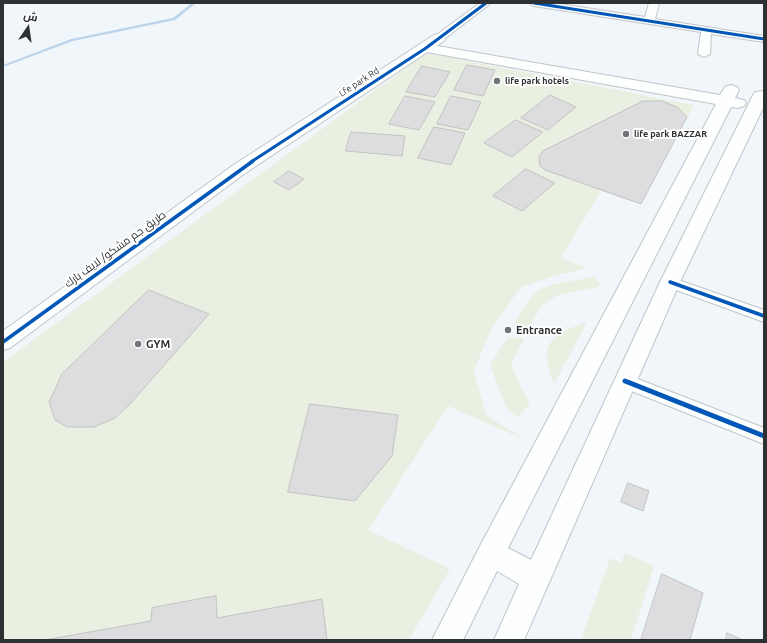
<!DOCTYPE html>
<html>
<head>
<meta charset="utf-8">
<style>
	body { margin:0 }
	#map { position:relative; width:767px; height:643px; overflow:hidden; background:#f1f6fb; font-family:Ubuntu,Cairo,sans-serif }
	canvas { display:block }
	.frame { position:absolute; inset:0; border:4px solid #2e3134; pointer-events:none }
	.north { position:absolute; left:8px; top:8px; width:40px; height:40px; -webkit-text-stroke:3px #fff; paint-order:stroke; rotate:13deg; font-size:11px; font-weight:700; line-height:16px; text-align:center; color:#2e3134 }
	.north::after { content:''; display:block; margin:auto; width:14px; height:18px; background:#2e3134; clip-path:polygon(50% 0,100% 100%,50% 72%,0 100%) }
</style>
</head>
<body>
<div id="map">
<canvas width="767" height="643"></canvas>
<div class="frame"></div>
<div class="north">ش</div>
</div>
<script>
const ctx = document.querySelector('canvas').getContext('2d');
ctx.lineJoin = 'round';
function paint(path, color) {
  ctx.fillStyle = color;
  ctx.fill(path, 'evenodd');
}
function strokePath(path, color, width, dash) {
  ctx.strokeStyle = color;
  ctx.lineWidth = width;
  ctx.lineCap = dash ? 'butt' : 'round';
  ctx.setLineDash(dash || []);
  ctx.stroke(path);
}
function write(font, color, halo, rows, align = 'center') {
  ctx.font = font + ' Ubuntu,Cairo,sans-serif';
  ctx.lineWidth = 4;
  ctx.setLineDash([]);
  ctx.textBaseline = 'middle';
  ctx.strokeStyle = halo;
  ctx.fillStyle = color;
  for (const [text, x, y, turn = 0] of rows) {
    ctx.save();
    ctx.translate(x, y);
    ctx.rotate((+turn || 0) * Math.PI / 180);
    ctx.textAlign = isNaN(turn) ? turn : align;
    if (halo) ctx.strokeText(text, 0, 0);
    ctx.fillText(text, 0, 0);
    ctx.restore();
  }
}
paint(new Path2D(`
	M426,53l268,52 -53,99 -40,-13 -40,67 26,10 -33,8 -33,11 -30,42 -17,42 12,44 39,25 -77,-34 -80,124 82,39 -41,71h-406v-278z
	M594,277l8,9 -44,9 -16,10 -14,25 -15,-4c7,-12 13,-25 23,-34 12,-9 43,-12 58,-15z
	M587,322l-33,62c-16,-40 -5,-49 33,-62z
	M508,337l16,2 -13,25 10,24 9,15 -12,15 -12,-11 -16,-42z
	M625,553l29,13 -23,74h-50l29,-82 11,5z`), '#e9f0e1');
paint(new Path2D(`
	M192,3h4l-21,17 -102,21 -70,26v-2l68,-26 102,-21z`), '#bcd4e9');
const building = new Path2D(`
	M467,65l28,5 -12,26 -29,-6z
	M422,66l28,6 -15,25 -29,-5z
	M550,95l26,12 -28,23 -27,-12z
	M405,96l30,6 -16,28 -30,-6z
	M451,96l30,6 -13,28 -31,-6z
	M643,101h19l15,6 10,10 -46,87 -96,-34 -5,-4 -1,-10 4,-5z
	M516,120l27,12 -31,25 -28,-14z
	M434,127l31,6 -14,32 -33,-7z
	M351,132l54,4 -3,20 -56,-5z
	M526,169l29,14 -33,28 -29,-15z
	M289,171l15,8 -15,11 -15,-8z
	M149,290l60,24 -79,90 -15,14 -21,9h-27l-12,-7 -6,-18 13,-28z
	M310,404l88,11 -6,41 -37,45 -67,-9z
	M628,483l21,8 -6,20 -22,-9z
	M662,574l41,19 -13,47h-49z
	M216,596l1,22 105,-19 5,41h-282l106,-19 1,-13z
	M727,633l16,7h-17z`);
paint(building, '#dddddf');
strokePath(building, '#c3c3c4', 1);
const minor = new Path2D(`
	M480,3h11l-48,37h-8l-1,-2 1,-2z
	M529,3h24l92,14 4,-14h10l-4,16 109,17v6l-53,-8 -1,20 -6,3 -6,-3 3,-22 -167,-26z
	M670,277l94,33v12l-99,-36 -3,-4 3,-4z
	M625,374l139,54v16l-145,-58 -3,-5 3,-5z`);
const tertiary = new Path2D(`
	M439,34l5,1 2,3 -2,3 -200,133 -234,174 -7,2v-19l229,-165 202,-131z`);
const secondary = new Path2D(`
	M426,44l294,51 5,-8 6,-2 6,2 2,3 -4,8 9,2 2,3 -2,3 -6,2 -7,-1 -223,441 23,12 129,-278 93,-187 2,-3 9,-1v15l-84,176 -156,358h-30l25,-56 -22,-13 -34,69h-31l49,-96 235,-440 -295,-53 -2,-3 2,-3z`);
strokePath(minor, '#c1c5c9', 2);
strokePath(tertiary, '#c1c5c9', 2);
strokePath(secondary, '#c1c5c9', 2);
paint(minor, '#fdfefe');
paint(tertiary, '#fdfefe');
paint(secondary, '#fdfefe');
strokePath(new Path2D(`
	M534,3l230,36
	M251,162l175,-114 60,-45`), '#0057b8', 3);
strokePath(new Path2D(`
	M670,282l94,34
	M3,342l250,-181`), '#0057b8', 3.5);
strokePath(new Path2D(`
	M625,381l139,55`), '#0057b8', 5);
for (const [x, y, r, color] of [
	[497,81,4,"#72767a"],
	[626,134,4,"#72767a"],
	[508,330,4,"#72767a"],
	[138,344,4,"#72767a"]
]) {
  const dot = new Path2D();
  dot.arc(x, y, r, 0, 2 * Math.PI);
  ctx.fillStyle = color;
  ctx.fill(dot);
  strokePath(dot, '#fff', 1.5);
}
write('bold 9px', '#2e3134', '#fff', [
	["life park hotels",505,81],
	["life park BAZZAR",634,134]
], 'left');
write('9px', '#2e3134', '#fff', [
	["Lfe park Rd",359,82,-33]
]);
write('11px', '#2e3134', '#fff', [
	["طريق جم مشكو/ لايف بارك",115,249,-36]
]);
write('bold 11px', '#2e3134', '#fff', [
	["Entrance",516,330],
	["GYM",146,344]
], 'left');
</script>
</body>
</html>
